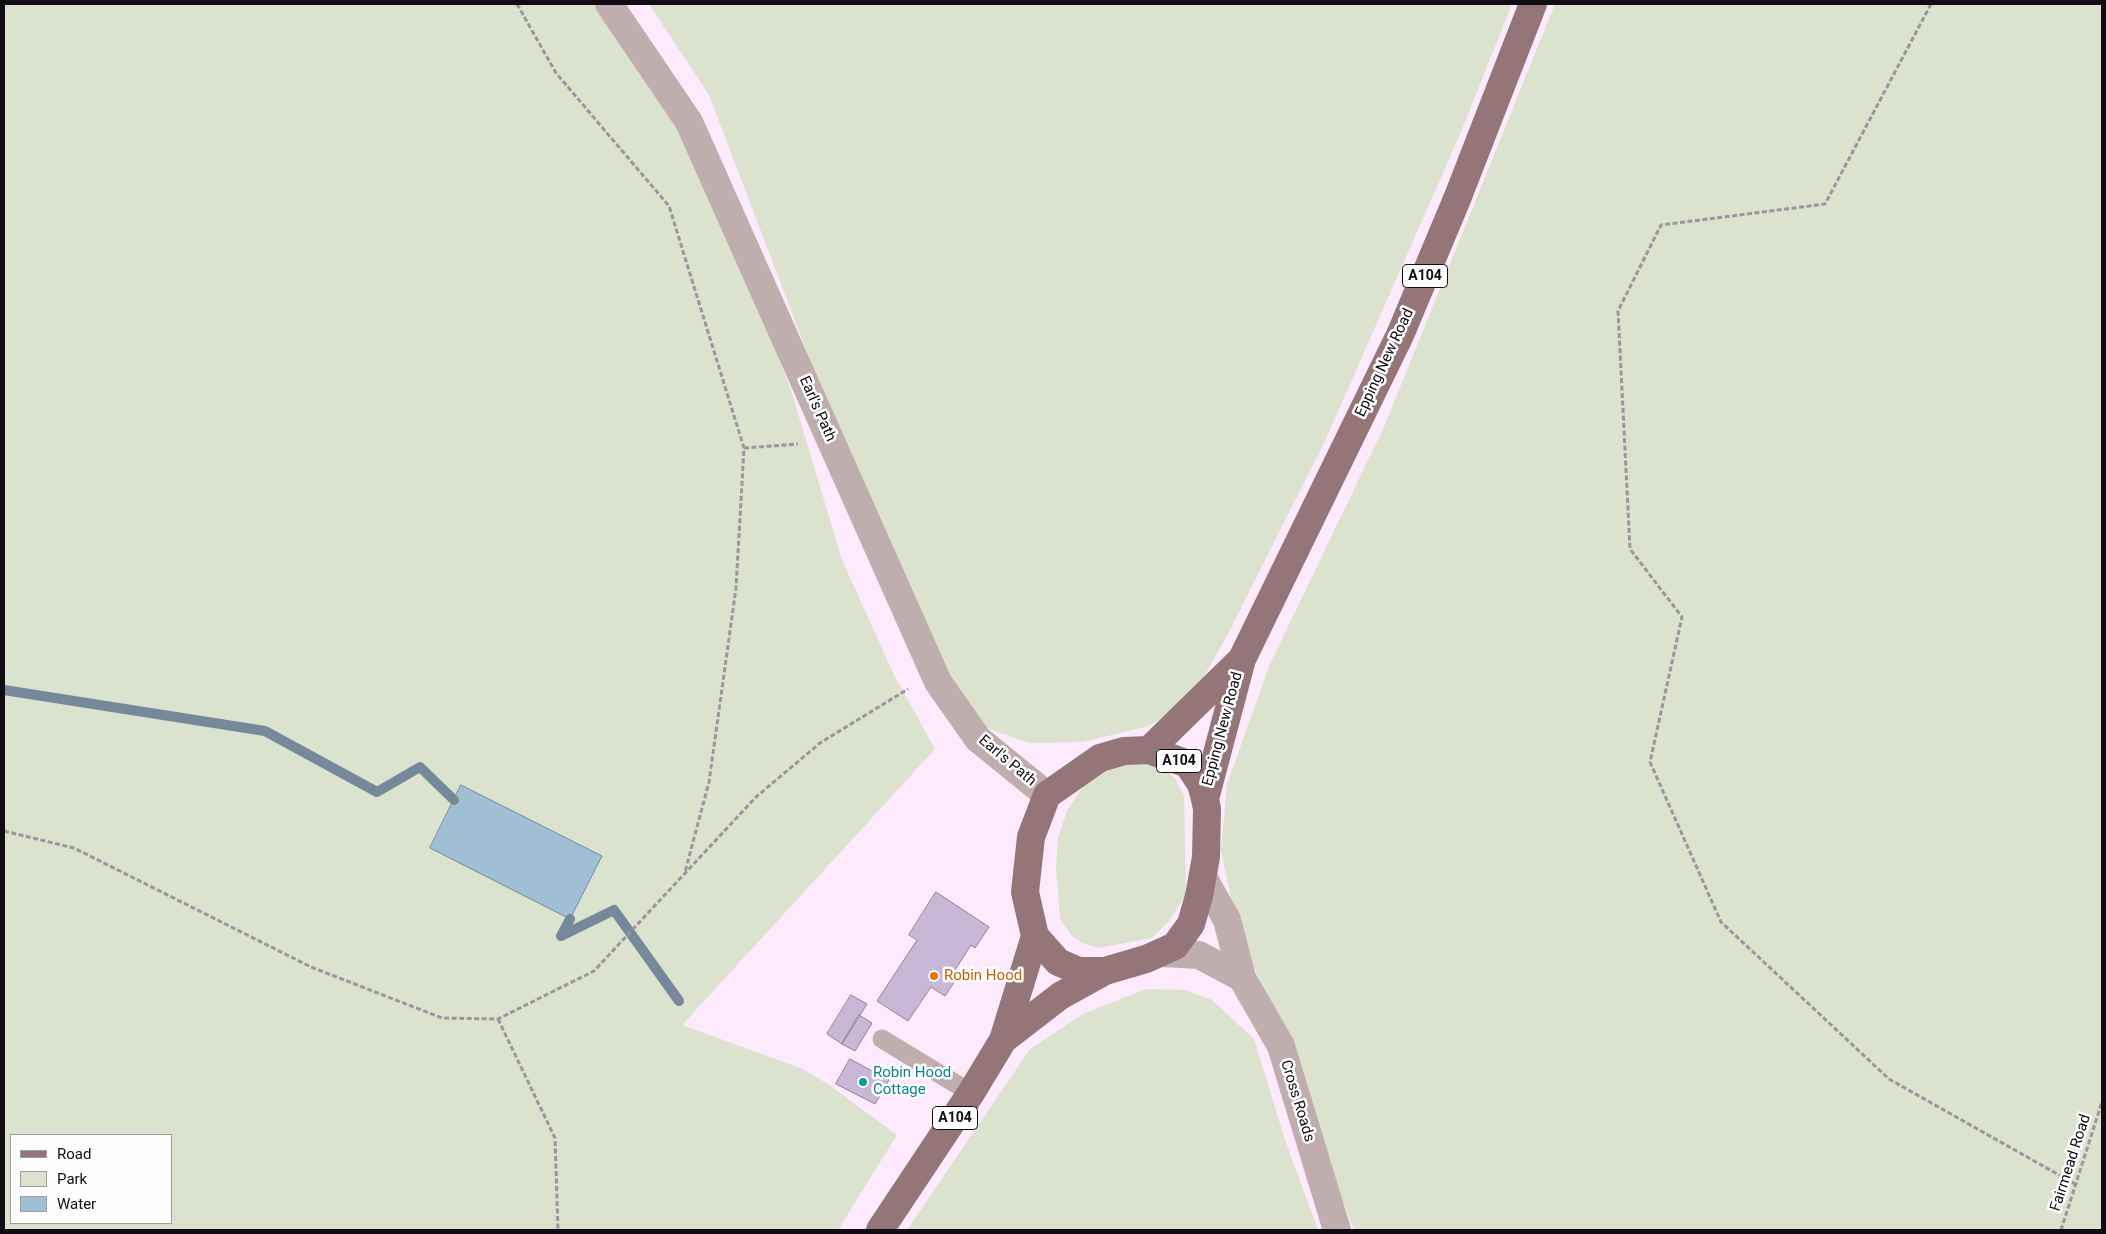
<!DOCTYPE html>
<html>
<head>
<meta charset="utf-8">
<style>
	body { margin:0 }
	#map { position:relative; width:2106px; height:1234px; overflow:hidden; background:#fdeafd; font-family:Roboto,sans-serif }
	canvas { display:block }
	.frame { position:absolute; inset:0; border:5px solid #120b13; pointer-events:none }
	.legend { position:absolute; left:10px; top:1134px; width:162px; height:90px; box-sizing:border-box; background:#fefefe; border:1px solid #a09da0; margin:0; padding:6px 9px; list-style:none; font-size:15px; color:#120b13 }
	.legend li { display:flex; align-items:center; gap:10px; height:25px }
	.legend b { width:25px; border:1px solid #a09da0 }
</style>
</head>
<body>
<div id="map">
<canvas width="2106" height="1234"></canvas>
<div class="frame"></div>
<ul class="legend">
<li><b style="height:6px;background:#957678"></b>Road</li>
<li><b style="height:14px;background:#dbe2ce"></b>Park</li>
<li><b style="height:14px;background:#a0bfd5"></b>Water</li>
</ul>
</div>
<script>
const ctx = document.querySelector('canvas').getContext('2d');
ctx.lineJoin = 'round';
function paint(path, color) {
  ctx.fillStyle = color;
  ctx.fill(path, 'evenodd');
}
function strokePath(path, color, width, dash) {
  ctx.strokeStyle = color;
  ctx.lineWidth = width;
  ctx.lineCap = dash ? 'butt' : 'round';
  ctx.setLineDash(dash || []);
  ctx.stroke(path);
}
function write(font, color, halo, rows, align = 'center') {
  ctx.font = font + ' Roboto,sans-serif';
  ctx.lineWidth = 5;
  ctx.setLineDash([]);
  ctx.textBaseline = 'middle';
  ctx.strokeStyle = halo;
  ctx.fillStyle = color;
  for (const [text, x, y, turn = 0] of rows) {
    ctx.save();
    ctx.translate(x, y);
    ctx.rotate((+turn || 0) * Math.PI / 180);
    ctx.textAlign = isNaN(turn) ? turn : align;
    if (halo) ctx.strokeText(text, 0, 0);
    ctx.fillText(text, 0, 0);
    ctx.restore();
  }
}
paint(new Path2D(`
	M4,4h609l106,200 72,186 51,170 52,115 41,74 -253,276 121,44 26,16 68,50 -59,95h-834zM462,785l140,71 -172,-8zM11,1135h160v88h-160z
	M649,4h863l-51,128 -136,309 -96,191 -37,66 -43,28 -66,16 -54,1 -45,-16 -26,-20 -74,-153 -175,-459z
	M1555,4h547v1226h-748l-28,-72 -35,-108 -40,-88 -20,-63 -10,-49 6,-66 43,-120 114,-237z
	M1134,762l18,1 15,7 9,10 8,16 2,98 -16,26 -18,18 -54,10 -16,-5 -10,-7 -12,-17 -4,-53 2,-28 9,-27 16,-24 26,-18z
	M1146,989l39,1 27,10 42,39 31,101 33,90h-411l123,-181 53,-35z`), '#dbe2ce');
const water = new Path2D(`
	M461,785l141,71 -32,63 -140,-71z`);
paint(water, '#a0bfd5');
strokePath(water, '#75899b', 1);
strokePath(new Path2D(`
	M4,690l261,41 112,61 43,-25 34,33
	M570,919l-9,17 53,-26 65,91`), '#75899b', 10);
const building = new Path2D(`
	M936,892l53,35 -14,21 -4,-3 -18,28 5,3 -13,20 -14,-9 -23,34 -31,-20 40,-61 -8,-5z
	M851,995l16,9 -25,40 -15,-10z
	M859,1015l13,8 -17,28 -13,-7z
	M850,1059l39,21 -14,24 -39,-20z`);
paint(building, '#c9b8d5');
strokePath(building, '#90819a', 1);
strokePath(new Path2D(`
	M517,4l39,69 113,133 75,242 -8,140 -27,194 -24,90
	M1931,4l-106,200 -164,21 -43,86 12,238 52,68 -32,145 71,160 168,157 186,105
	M744,448l54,-4
	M4,831l70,17 237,119 131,51 56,1 96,-48 162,-174 64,-54 88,-54
	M498,1019l57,119 3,92
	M2061,1230l41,-128`), '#a092a1', 3, [5, 2.5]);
strokePath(new Path2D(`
	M882,1039l89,54`), '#c0aeaf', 19);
strokePath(new Path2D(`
	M1203,877l24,43 15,58 39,68 56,184
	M1161,953l38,2 43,23`), '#c0aeaf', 28);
strokePath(new Path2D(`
	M609,4l80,118 249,560 40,57 69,56`), '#c0aeaf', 28);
strokePath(new Path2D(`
	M1149,750l39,14 13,20 4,15 2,10 -1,48 -7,39 -8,28 -16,22 -29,13 -41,12h-26l-21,-9 -23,-26 -10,-44 6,-55 16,-42 53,-37 24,-7z
	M1149,750l93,-91
	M1205,799l37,-140 158,-324 57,-136 76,-195
	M1003,1040l57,-44 45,-25
	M880,1230l91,-137 32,-53 32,-104`), '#957678', 28);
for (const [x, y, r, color] of [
	[934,976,5,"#e8710a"],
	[863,1082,5,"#0f9aa8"]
]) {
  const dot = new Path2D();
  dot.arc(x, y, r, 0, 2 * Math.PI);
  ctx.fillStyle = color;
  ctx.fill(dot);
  strokePath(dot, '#fefefe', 2);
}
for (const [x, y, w] of [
	[1425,276,45],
	[1179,761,45],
	[955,1118,45]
]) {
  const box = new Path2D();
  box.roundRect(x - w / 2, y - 11.5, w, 23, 4);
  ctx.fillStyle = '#fefefe';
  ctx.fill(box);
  strokePath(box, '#120b13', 1);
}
write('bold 14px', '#120b13', null, [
	["A104",1425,276],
	["A104",1179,761],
	["A104",955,1118]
]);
write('15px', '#120b13', '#fefefe', [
	["Epping New Road",1385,363,-65],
	["Earl's Path",817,409,66],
	["Epping New Road",1223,729,-75],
	["Earl's Path",1007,761,40],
	["Cross Roads",1297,1101,73],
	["Fairmead Road",2071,1163,-72]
]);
write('15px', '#c56008', '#fefefe', [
	["Robin Hood",944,976]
], 'left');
write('15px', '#0d838f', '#fefefe', [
	["Robin Hood",873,1073],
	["Cottage",873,1090]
], 'left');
</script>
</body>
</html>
